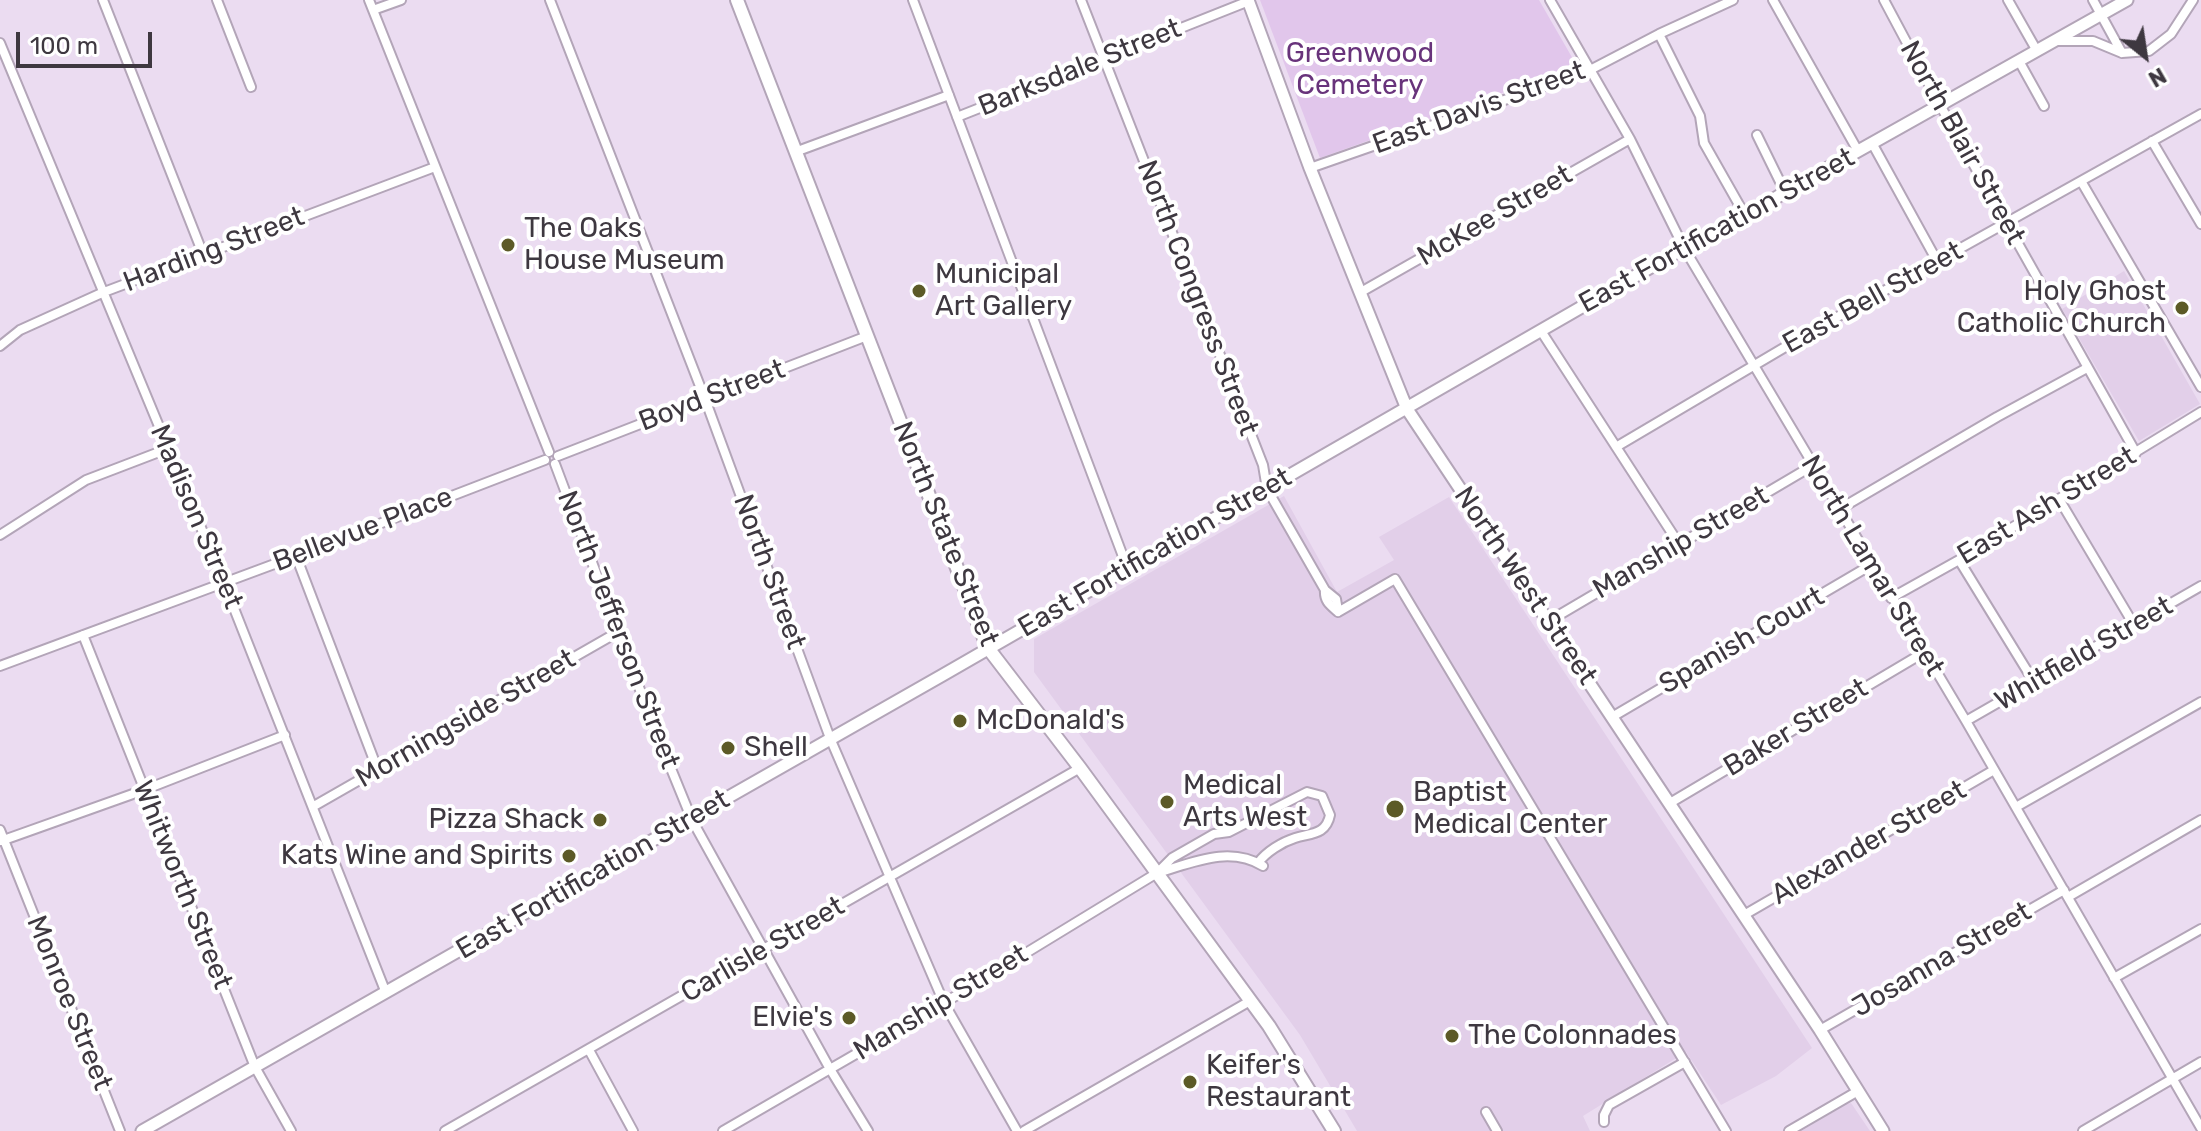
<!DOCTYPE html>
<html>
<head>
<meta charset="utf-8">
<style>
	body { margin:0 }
	#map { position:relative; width:2201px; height:1131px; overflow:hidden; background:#ebdcf1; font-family:Rubik,sans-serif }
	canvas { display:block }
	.north { position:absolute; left:2105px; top:16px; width:80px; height:80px; -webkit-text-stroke:6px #fff; paint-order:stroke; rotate:150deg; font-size:22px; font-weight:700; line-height:32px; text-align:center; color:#3e3840 }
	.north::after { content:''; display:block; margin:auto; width:28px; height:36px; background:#3e3840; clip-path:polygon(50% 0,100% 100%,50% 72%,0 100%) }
	.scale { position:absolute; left:16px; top:32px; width:136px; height:36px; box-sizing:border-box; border:4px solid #3e3840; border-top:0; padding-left:10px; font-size:24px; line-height:28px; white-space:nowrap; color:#3e3840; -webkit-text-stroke:6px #fff; paint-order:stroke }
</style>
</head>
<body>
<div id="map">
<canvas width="2201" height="1131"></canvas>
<div class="north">N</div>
<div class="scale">100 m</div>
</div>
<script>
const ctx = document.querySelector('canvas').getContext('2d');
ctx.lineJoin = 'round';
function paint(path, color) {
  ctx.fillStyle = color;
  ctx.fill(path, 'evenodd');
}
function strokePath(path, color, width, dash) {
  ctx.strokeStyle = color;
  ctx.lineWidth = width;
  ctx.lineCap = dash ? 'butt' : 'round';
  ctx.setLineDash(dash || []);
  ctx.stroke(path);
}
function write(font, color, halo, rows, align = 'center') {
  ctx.font = font + ' Rubik,sans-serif';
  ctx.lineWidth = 8;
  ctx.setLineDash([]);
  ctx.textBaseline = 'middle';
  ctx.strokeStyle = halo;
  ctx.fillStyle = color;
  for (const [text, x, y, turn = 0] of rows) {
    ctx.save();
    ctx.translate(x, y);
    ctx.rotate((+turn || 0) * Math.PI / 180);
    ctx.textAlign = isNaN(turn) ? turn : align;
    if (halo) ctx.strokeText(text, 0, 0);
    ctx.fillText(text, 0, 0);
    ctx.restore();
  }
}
paint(new Path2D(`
	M2124,271l76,133 -61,37 -77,-132z
	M1284,496l53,96 57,-32 -15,-23 70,-40 363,551 -36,28 -55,29 -35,-53 -103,64 7,15h-233l-57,-96 -266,-363v-33z
	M1851,1103l19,28h-69l46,-27z`), '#e2cfe9');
paint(new Path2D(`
	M1260,0h279l38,66 -257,92z`), '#e1c6eb');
const street = new Path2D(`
	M103,0l100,254
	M217,0l34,87
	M369,0l180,452
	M550,0l155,399 125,339 114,265 73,128
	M913,0l214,567
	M1081,0l182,465 4,24 58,101c-1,11 5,15 13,22
	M1550,0l80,139 54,109 282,473 235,407
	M1773,0l85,151
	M1884,0l56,105 196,348
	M2008,0l29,51
	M2093,0l29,53
	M373,10l28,-10
	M1659,34l41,82 4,27 42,74
	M2057,41h36l29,12 27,-2 22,-17 22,-34
	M0,43l224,540 162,410
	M2019,61l25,45
	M957,117l292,-116
	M1757,135l28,57
	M2152,141l49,83
	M1872,143l65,118
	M795,152l154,-57
	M1310,168l280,-98 69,-36 74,-34
	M2081,181l120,206
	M1361,292l269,-153
	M1541,331l138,213
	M0,346l20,-16 84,-38 331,-125
	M1616,447l198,-117 387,-216
	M558,456l309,-120
	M555,464l99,263 38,93 138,249 38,62
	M2059,499l75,126
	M1838,510l159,-93 90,-49
	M0,535l86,-55 81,-31
	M296,556l81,212
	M1959,560l75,122
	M1325,590l11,9 2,12
	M1891,598l68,-38 242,-148
	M1338,612l57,-33 331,552
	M1549,621l263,-155
	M83,635l172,432 36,64
	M0,666l296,-110 249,-96
	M1612,717l259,-152
	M1966,721l235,-135
	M1670,803l253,-150
	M314,806l304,-174
	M2016,807l185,-105
	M0,830l120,301
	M1,841l143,-51 141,-55
	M1157,873c35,-10 72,-28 106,-7
	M2068,897l133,-77
	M1744,915l250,-145
	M2114,978l87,-49
	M1820,1030l244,-140
	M589,1050l44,81
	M1486,1112l11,19
	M1604,1122v-7l5,-10 76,-43
	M445,1131l635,-363
	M723,1131l221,-128 213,-130 15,-15 42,-24 15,-2 78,-40 15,4 8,19c-4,20 -19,18 -35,23 -13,4 -29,14 -37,25
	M1024,1131l226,-130
	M1789,1131l69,-40
	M2083,1131l118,-69`);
const secondary = new Path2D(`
	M1248,0l62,168 97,241 413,621 63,101
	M142,1131c516,-292 1029,-586 1542,-883l62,-31 39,-25 342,-192`);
const primary = new Path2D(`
	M737,0l251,648 92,120 189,258 65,105`);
strokePath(street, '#b3a5b8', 12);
strokePath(secondary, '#b3a5b8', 15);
strokePath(primary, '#b3a5b8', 16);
strokePath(street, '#fff', 8);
strokePath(secondary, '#fff', 11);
strokePath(primary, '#fff', 12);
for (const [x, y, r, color] of [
	[508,245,8,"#5c5a27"],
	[919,291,8,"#5c5a27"],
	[2182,308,8,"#5c5a27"],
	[960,721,8,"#5c5a27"],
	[728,748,8,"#5c5a27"],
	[1167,802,8,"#5c5a27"],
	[1395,809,10,"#5c5a27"],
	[600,820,8,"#5c5a27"],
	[569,856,8,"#5c5a27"],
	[849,1018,8,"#5c5a27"],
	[1452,1036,8,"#5c5a27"],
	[1190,1082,8,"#5c5a27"]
]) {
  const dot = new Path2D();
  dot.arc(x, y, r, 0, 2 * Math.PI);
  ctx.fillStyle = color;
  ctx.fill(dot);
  strokePath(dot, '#fff', 3);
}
write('28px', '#68337b', '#fff', [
	["Greenwood",1360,54],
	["Cemetery",1360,86]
]);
write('28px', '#3e3840', '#fff', [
	["Barksdale Street",1080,68,-22],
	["East Davis Street",1479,108,-20],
	["North Blair Street",1962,143,61],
	["McKee Street",1495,216,-30],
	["East Fortification Street",1717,231,-29],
	["Harding Street",214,250,-21],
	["North Congress Street",1197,298,69],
	["East Bell Street",1873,298,-29],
	["Boyd Street",712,396,-21],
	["East Ash Street",2047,506,-31],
	["Madison Street",196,517,67],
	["Bellevue Place",363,530,-21],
	["North State Street",945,534,68],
	["Manship Street",1681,543,-30],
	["East Fortification Street",1155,553,-30],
	["North Lamar Street",1872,566,59],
	["North Street",769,572,70],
	["North West Street",1525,586,56],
	["North Jefferson Street",618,630,69],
	["Spanish Court",1742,641,-30],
	["Whitfield Street",2084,654,-30],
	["Morningside Street",466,719,-30],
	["Baker Street",1796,728,-31],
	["Alexander Street",1869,843,-30],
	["East Fortification Street",593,875,-30],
	["Whitworth Street",182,885,68],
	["Carlisle Street",763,950,-30],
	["Josanna Street",1942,960,-30],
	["Monroe Street",69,1003,68],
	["Manship Street",941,1003,-31]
]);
write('28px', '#3e3840', '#fff', [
	["The Oaks",524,229],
	["House Museum",524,261],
	["Municipal",935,275],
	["Art Gallery",935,307],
	["Holy Ghost",2166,292,"right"],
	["Catholic Church",2166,324,"right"],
	["McDonald's",976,721],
	["Shell",744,748],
	["Medical",1183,786],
	["Arts West",1183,818],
	["Baptist",1413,793],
	["Medical Center",1413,825],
	["Pizza Shack",584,820,"right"],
	["Kats Wine and Spirits",553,856,"right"],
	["Elvie's",833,1018,"right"],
	["The Colonnades",1468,1036],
	["Keifer's",1206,1066],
	["Restaurant",1206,1098]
], 'left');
</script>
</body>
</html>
